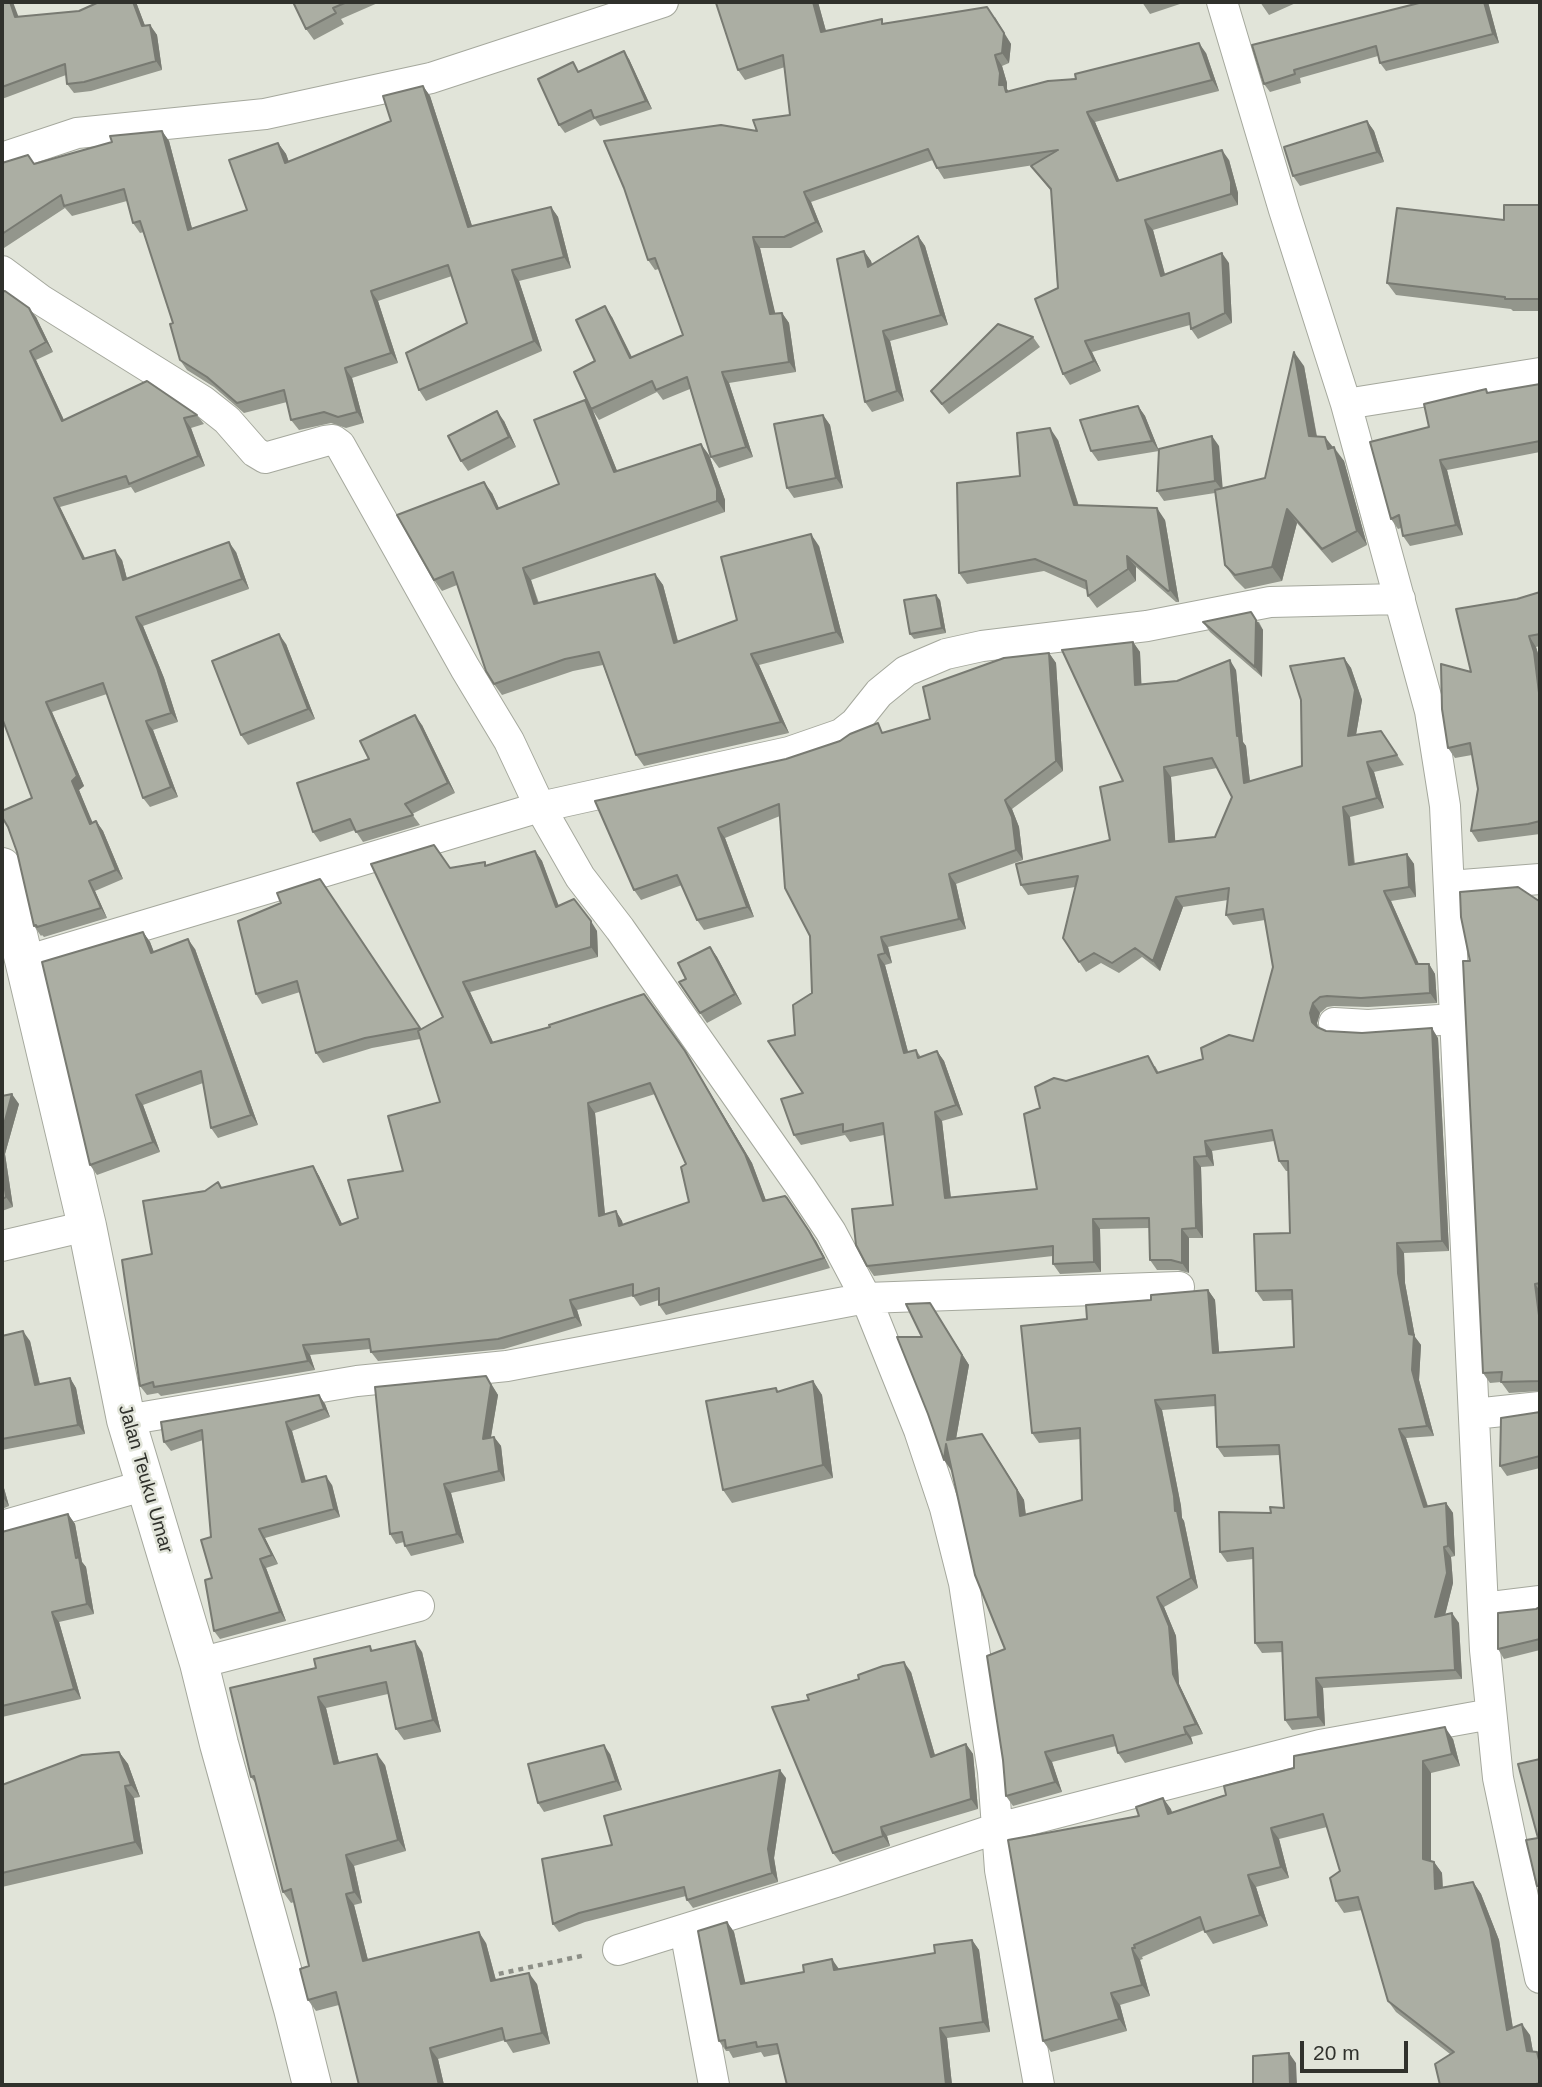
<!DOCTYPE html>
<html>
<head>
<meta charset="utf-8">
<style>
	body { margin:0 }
	#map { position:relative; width:1542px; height:2087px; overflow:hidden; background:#e1e4d9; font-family:Helvetica,sans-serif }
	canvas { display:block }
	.frame { position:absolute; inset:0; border:4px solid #30312c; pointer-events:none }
	.scale { position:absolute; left:1300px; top:2041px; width:108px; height:32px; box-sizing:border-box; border:4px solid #30312c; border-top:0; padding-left:9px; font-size:21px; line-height:24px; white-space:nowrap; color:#30312c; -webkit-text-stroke:5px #e1e4d9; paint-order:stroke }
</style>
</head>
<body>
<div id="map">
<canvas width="1542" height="2087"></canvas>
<div class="frame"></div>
<div class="scale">20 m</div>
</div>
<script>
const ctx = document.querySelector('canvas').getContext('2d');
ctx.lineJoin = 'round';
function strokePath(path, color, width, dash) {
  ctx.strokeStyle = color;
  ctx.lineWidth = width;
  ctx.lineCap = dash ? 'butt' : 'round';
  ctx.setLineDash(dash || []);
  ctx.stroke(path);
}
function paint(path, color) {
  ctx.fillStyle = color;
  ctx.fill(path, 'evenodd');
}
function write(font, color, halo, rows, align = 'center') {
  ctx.font = font + ' Helvetica,sans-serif';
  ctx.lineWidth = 5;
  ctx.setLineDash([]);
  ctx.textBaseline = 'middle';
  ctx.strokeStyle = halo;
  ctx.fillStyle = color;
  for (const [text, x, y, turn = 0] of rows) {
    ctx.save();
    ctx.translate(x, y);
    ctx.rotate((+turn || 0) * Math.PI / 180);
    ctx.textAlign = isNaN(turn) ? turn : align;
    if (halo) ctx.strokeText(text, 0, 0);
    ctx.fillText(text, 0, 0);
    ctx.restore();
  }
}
const street = new Path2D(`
	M1222,2l62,208 62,194 84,307 15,95 40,844 13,128 42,200
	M2,158l75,-25 188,-19 166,-36 232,-76
	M2,271l39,29 162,101 24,19 28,32 10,6 60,-17 8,-1 7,5 125,223 44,73 31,66 40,70 40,52 181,258 30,45 35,66 53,132 26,78 19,75 29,189 7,98 39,215
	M1346,404l194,-31
	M1449,886l91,-7
	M25,961l515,-154 249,-55 52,-18 14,-11 24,-30 27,-22 40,-17 36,-8 165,-20 123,-24 130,-3
	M1334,1023l34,2 86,-6
	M2,1246l85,-20
	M1474,1414l66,-7
	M126,1420l231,-39 150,-15 359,-68 313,-11
	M2,1526l144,-41
	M1483,1608l57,-7
	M199,1663l220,-57
	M685,1930l29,155
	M618,1950l218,-68 162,-54 322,-83 171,-31`);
const secondary = new Path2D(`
	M2,867l85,359 39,194 73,243 20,81 74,265 19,76`);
strokePath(street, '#a5a89d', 32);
strokePath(secondary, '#a5a89d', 40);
strokePath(new Path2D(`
	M489,1976l97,-21`), '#8d8f87', 4.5, [5, 5]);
strokePath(street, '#fff', 30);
strokePath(secondary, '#fff', 38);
paint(new Path2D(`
	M2,2l16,15 61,-6 20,-9h37l9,24 5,-1 7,10 5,35 -71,21 -17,2 -7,-9 -1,-9 -64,24z
	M293,2h87l-39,17 3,5 -30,16 -8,-11z
	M721,2h97l8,29 58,-8 111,-6 16,27 -2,19 -7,3 5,17v6l1,2 198,-38 13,38 -124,31 24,58 110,-20 9,33v12l-85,25 12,44 64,-11 3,60 -34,16 -7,-10 -1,-4 -98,27 9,19 -31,14 -7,-11 -12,-183 -20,-25 3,-1 -90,14 -7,-11 -4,-8 -122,42 12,30 -32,16h-31l15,66 7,-1 7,10 7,49 -67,11 24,74 -34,11 -8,-11 -21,-68 -27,11 -6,-8 -58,28 -6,-9 24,60 92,-16 16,45v12l-194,68 8,23 116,-29 8,11 15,56 59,-21 82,-74 25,97 -85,22 30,68 -145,33 -8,-11 -33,-90 -30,6 -71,24 -8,-11 -37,-99 -15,6 -8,-11 58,-87 7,16 60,-25 26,-84 6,9 4,-48 17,-44 20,40 51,-22 -24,-66 -4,1 -7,-10 109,-129 33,-16 -5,-48 -40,13 -7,-10z
	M1142,2h44l-36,12z
	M1260,2h38l-29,13z
	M1488,2l11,41 -113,28 -6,-8 -2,-7 -78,22 1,5 -31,9 -6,-8 -12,-39z
	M629,59l23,50 -52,17 -5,-7 -30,14 -6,-8 20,-54z
	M423,86l7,10 42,130 79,-19 7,10 13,51 -52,13 23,70 -116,50 -7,-11 48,-67 -15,-47 -74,25 20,62 -46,15 12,45 -18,5 -15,-5 -32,7 -8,-10 -4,-18 -43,11 -30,-26 -27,-17 -7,-10 -7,-37 -29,-91 -4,1 -7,-10 -6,-22 -55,15 -7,-8 -61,40 -2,-3v-82l33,1 127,-33 7,10 23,87 55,-18 31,-67 8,11 3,8 102,-41z
	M1367,121l7,10 10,31 -84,24 -7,-10z
	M1540,205v106h-27l-2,-2 -115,-14 -9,-12 117,-63z
	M918,236l7,10 23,79 -58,16 14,60 -32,11 -7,-10 -1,-151 7,10 1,3z
	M2,292l34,25 17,35 -17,8 28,60 133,-5 7,9 -13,4 14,38 -70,27 -4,-6 -71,20 25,51 37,2 5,19 109,-27 13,37 -106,37 21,52 14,44 -25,8 25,67 -28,10 -7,-9 -36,-104 -55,18 32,74 -5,4 13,33 4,-2 7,10 20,48 -28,12 12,27 -63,19 -2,-2 -1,1 -7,-10 -2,-128z
	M1033,337l7,10 -91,67 -18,-23z
	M1304,366l13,70 15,12 2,-1 10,14 23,84 -35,18 -35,-40 -15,58 -37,8 -10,-10 -10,-14 -10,-72 -51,8 -7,-10 62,-45 3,42 43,-10z
	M1540,384v68l-93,18 16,65 -53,11 -7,-10 -2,-8 -3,1 -7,-10 38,-92 57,-38 2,4z
	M1138,406l7,10 14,35 -61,10 -7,-10z
	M823,415l7,10 13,63 -49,10 -7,-10z
	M504,421l12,26 -48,24 -7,-10z
	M1058,440l21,66 86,14 14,82h-3l-40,-35v14l-39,27 -9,-12 -1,-6 -43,-19 -77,13 -8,-11 61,-97z
	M1540,592v54l-4,1 4,13v174l-62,8 -7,-11 7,-42 -6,-34 -17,3 -7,-10 23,-76 46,-73z
	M940,600l6,33 -32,6 -4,-5z
	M1203,622h56l4,8 -1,47 -52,-45z
	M1133,642l7,10 1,32 36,-3 59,-11 7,72 3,4 4,35 52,-15 42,-108 7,10 11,32 -6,35 25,-4 23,34 -30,7 10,36 -34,9 5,47 52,-10 7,10 2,33 -25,4 28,63h10l6,10 2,29 -69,4 -34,-1 -7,1 -7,6 -3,10 1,5 8,3 112,7 11,213 -45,2 1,30 10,54 6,8 -2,35 15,56 -28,2 22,68 18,-3 7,10 2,43 -4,1 2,26 -8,32 14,8 3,56 -139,9 2,38 -33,4 -7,-10 -2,-68 -21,1 -7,-10 -2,-84 -26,3 -7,-10 51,-39 13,-5 -4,-53 -56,2 -7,-10 -1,-41 -54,4 19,96 1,12 2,3 14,67 -34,19 12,29 3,48 24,50 -12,3 2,7 -68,19 -7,-10 -2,-7 -64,16 10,30 -49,14 -7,-10 -1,-147 -54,-183v4l-29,-133 8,-34 39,62 -13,74 33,5 35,56 2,15 56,-15 -1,-61 -42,4 -7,-10 55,-114 64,-19 57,-10 7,10 4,52 75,-5 -2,-47 -29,1 -7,-10 34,-58 -2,-62h-2l-7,-10 -5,-20 -62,10 2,15 -13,1 2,71h-14v35l-11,-3h-21l-7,-10 -1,-32 -49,1 1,43 -41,2 -7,-10v-8l-179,20 -7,-10 26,-61 -9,-70 -34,7 -5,-7 -44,10 -7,-10 9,-42 -8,-58 17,-42 -2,-57 -30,-120 -55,22 29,79 -50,13 -7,-10 -15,-35 -41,15 -7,-10 152,-131 99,-26 45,-14 119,-66 7,10 7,108 -51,38 7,18 4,33 -67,24 10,45 -78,18 4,16 -7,2 23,87 8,-2 5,7 16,-6 7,10 19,54 -21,6 9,77 86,-9 3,-81 26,-27 89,-15 4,7 44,-14 50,-18 20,-74 -8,-47 -32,5 -7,-10 2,-15 -45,7 -23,64 -18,-14 -23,16 -18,-10 -15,9 -23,-34 12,-51 -47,8 -7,-10 89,-45 13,-59zM1217,768l15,29 -17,40 -40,4 -4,-64z
	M286,644l29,75 -67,26 -7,-10z
	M422,725l33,68 -43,21 8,11 -57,17 -8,-12 -35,12 -7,-10 56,-73z
	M535,851l7,10 16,45 39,25 1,26 -128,35 23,50 198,19 61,102 14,38 50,40 14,27 -164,47 -7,-10v-5l-19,6 -7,-10 -56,14 5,16 -78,23 -126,12 -7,-9 -1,-3 -60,6 5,15 -154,26 -3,-3 -11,2 -7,-9 12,-132 70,-66 91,-22 6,10 23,48 16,-6 45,-47 37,-69 -20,-63 -48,9 -49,15 -7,-10 -16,-61 -38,12 -6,-10 25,-91 -4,-10 144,136 22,-12 7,-149 37,-2zM655,1094l31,70 3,38 -66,23 -1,-4 -6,-10 -11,3 -10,-101z
	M1540,903v488l-31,2 -8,-11 -11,1 -7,-10 -13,-412z
	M143,932l7,10 4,10 41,-3 63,176 -40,13 -7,-10 -8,-45 -60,22 17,47 -63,23 -7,-10z
	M710,947l7,10 25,47 -35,19 -28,-41 7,-3z
	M2,1084l2,11 15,9 -14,50 8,53 -11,4z
	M2,1336l28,5 10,43 30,-6 6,10 9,46 -83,16z
	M813,1381l9,14 11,83 -101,25 -9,-13 53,-102 2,4z
	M492,1385l6,10 -7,42h3l7,9 4,35 -54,12 13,50 -53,13 -6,-10 -1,-4 -8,2 -6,-10z
	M319,1395l6,9 5,13 -38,14 14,50 26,4 8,32 -75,21 13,26 -12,4 20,53 -66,18 -6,-8 -3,-94 -8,-97 -32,11 -7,-9 -3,-20z
	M1540,1412v56l-33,8 -7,-10z
	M2,1481l7,25 -7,3z
	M68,1514l7,10 7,38 4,5 8,47 -35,8 22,77 -79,18v-185z
	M1540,1607v43l-36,9 -6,-10 38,-40z
	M370,1646l3,5 49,1 19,80 -37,8 -8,-11 -8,-35 -62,14 13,55 46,2 21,86 -52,15 8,37 -8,2 14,55 118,-17 10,37 41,4 13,60 -37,9 -8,-13 -67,19 6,26h-85l-20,-80 -23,6 -8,-11 1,-34 -15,-64 -3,1 -8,-11 -27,-108 -5,-7 65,-109z
	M911,1672l24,83 31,-11 7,10 5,55 -91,27 3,10 -50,16 -7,-9 -24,-153z
	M1453,1739l7,27 -29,7v88l3,1 8,11 1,14 30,-5 8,12 18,46 14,88 17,7 3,17h4l3,5v28h-100l10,-31 -54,-42 -8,-11 -26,-91 -18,3 -8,-12 4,-30 -13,-44 -48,12 10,39 -33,9 12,39 -55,18 -9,-14 -62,27 1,2 -3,1 10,36 -30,9 7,26 -76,21 -8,-11 96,-225 24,-18 9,14z
	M119,1752l9,12 12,33 -6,1 9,56 -141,33v-102z
	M610,1754l12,36 -78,22 -6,-9z
	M786,1778l-12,80 4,24 -85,26 -6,-8 -1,-4 -101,26 -26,10 -6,-8 59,-79z
	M727,1922l7,10 11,51 94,-14 96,-16 37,-13 7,10 11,82 -43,6 5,47h-165l-8,-31 -15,3 -3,-5 -28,6 -4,-7h-3l-7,-10z`), '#93968c');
paint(new Path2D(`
	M10,2h3l9,24 -7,-9z
	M133,2h3l13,34 -7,-10z
	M813,2h5l11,40 -8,-10z
	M1484,2h4l11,41 -6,-9z
	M987,7l24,37 -2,19 -7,-10z
	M150,25l7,10 5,35 -6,-9z
	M1199,43l7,10 13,38 -7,-11z
	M624,51l5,8 23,50 -6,-8z
	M995,55l7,11 5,17v6l4,6 2,7 -14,-17z
	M423,86l7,10 46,142 -8,-11z
	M1087,112l8,10 29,69 -7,-10z
	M1367,121l7,10 10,31 -7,-10z
	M162,131l7,10 26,99 -7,-10z
	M278,143l8,11 7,20 -8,-11z
	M1222,150l7,10 9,33v12l-7,-11z
	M804,192l7,10 12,30 -7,-10z
	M551,207l7,10 13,51 -7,-11z
	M1145,220l8,10 15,56 -7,-10z
	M918,236l7,10 23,79 -7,-10z
	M753,237l7,11 18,77 -8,-11z
	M864,251l7,10 4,16 -7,-10z
	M1222,253l7,10 3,60 -7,-10z
	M512,270l7,11 23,70 -8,-10z
	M371,291l7,10 20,62 -7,-10z
	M605,306l7,11 25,51 -7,-10z
	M29,308l7,9 17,35 -7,-10z
	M782,313l7,10 7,49 -7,-10z
	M883,331l7,10 14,60 -7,-10z
	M1085,341l7,11 9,19 -7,-10z
	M30,351l6,9 33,71 -7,-10z
	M1294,352l10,14 15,84 -10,-14z
	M345,368l7,10 12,45 -7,-11z
	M722,372l7,11 24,74 -7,-10z
	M585,400l8,11 29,72 -8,-11z
	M1138,406l7,10 14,35 -7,-10z
	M497,411l7,10 12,26 -7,-10z
	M823,415l7,10 13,63 -7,-10z
	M184,418l7,10 14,38 -7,-10z
	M1050,428l8,12 24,77 -8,-12z
	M1212,436l7,10 4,45 -8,-10z
	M1325,437l19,24 23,84 -10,-14z
	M701,444l8,11 16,45v12l-8,-11z
	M1440,460l7,10 16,65 -7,-10z
	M484,482l8,11 13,28 -8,-12z
	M54,498l6,9 30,62 -7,-10z
	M1157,508l8,12 14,82 -9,-12z
	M1287,509l10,14 -15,58 -10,-14z
	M811,534l8,12 25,97 -8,-11z
	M229,542l7,10 13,37 -7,-10z
	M115,550l7,10 8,30 -7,-10z
	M1127,556l9,11v14l-8,-12z
	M523,568l8,12 11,36 -8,-12z
	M655,574l8,11 18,69 -7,-11z
	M936,595l4,5 6,33 -4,-5z
	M1251,612l12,18 -1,47 -7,-10z
	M136,617l7,9 21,52 14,44 -7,-9z
	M279,634l7,10 29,75 -7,-10z
	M1529,636l7,11 4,13v41z
	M1133,642l7,10 2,43 -7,-10z
	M1049,653l7,10 7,108 -7,-10z
	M751,654l8,11 30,68 -8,-11z
	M1344,658l7,10 11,32 -8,46 -6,-10z
	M1230,660l6,10 7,72 3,4 5,46 -7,-9 -7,-47z
	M46,702l6,10 32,74 -5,4 18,43 -7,-9 -18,-43z
	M415,715l7,10 33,68 -7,-10z
	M146,721l7,9 25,67 -7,-10z
	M1367,762l7,10 10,36 -7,-10z
	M1164,767l7,10 5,75 -7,-10z
	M1005,800l7,9 7,18 4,33 -7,-10z
	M1343,807l7,10 5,58 -6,-10z
	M96,821l7,10 20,48 -7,-9z
	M718,828l7,10 29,79 -7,-10z
	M535,851l7,10 21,56 -7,-10z
	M1407,854l7,10 2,33 -7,-10z
	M949,874l7,10 10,45 -7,-10z
	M89,881l6,10 12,27 -6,-10z
	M1384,891l7,10 32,73 -7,-10z
	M1176,897l7,10 -23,64 -7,-10z
	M591,921l6,10 1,26 -7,-10z
	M143,932l7,10 8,21 -7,-10z
	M881,937l7,10 4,16 -7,-10z
	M188,939l7,10 63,176 -7,-10z
	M710,947l7,10 25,47 -7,-10z
	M878,955l7,10 26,98 -7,-10z
	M1429,964l6,10 2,29 -7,-10z
	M463,982l7,10 28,61 -7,-10z
	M1313,1003l7,10 -3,10 2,8 -7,-9 -2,-9z
	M1432,1028l6,10 11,213 -7,-10z
	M685,1051l67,112 18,48 -7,-10z
	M937,1051l7,10 19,54 -7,-10z
	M12,1094l7,10 -14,50 8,53 -7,-10 -4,-30v-35z
	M136,1095l7,10 17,47 -7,-10z
	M588,1103l7,10 11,112 -7,-9z
	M935,1112l7,9 10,87 -7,-10z
	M1205,1141l7,10 2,15 -7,-10z
	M1194,1157l7,10 2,71 -7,-10z
	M313,1166l6,10 28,58 -7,-9z
	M787,1198l29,43 14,27 -6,-10z
	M616,1211l6,10 4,15 -7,-10z
	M1093,1219l7,10 1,43 -7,-10z
	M1182,1229l7,9v35l-7,-10z
	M1397,1243l7,10 1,30 10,54 6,8 -2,35 15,56 -7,-10 -15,-56 -3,-36 -11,-61z
	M1535,1284l5,7v32z
	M1208,1290l7,10 5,63 -7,-10z
	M570,1300l7,10 5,16 -7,-9z
	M930,1303l39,62 -15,85 -7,-10z
	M23,1331l7,10 12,53 -7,-9z
	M303,1345l7,10 5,15 -7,-9z
	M486,1376l12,19 -9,53 -6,-9z
	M70,1378l6,10 9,46 -7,-9z
	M813,1381l9,14 11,83 -10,-13z
	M319,1395l6,9 5,13 -6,-8z
	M1155,1400l7,10 19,96 1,12 2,3 14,67 -7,-10 -16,-67z
	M286,1422l6,9 16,59 -6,-8z
	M1399,1429l7,9 25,79 -7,-10z
	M982,1434l42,66 3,26 -7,-10z
	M494,1437l7,9 4,35 -6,-10z
	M946,1444l7,10 -2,16 -7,-10z
	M326,1476l6,9 8,32 -6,-8z
	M2,1481l7,25 -7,-10z
	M444,1484l7,9 13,50 -7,-9z
	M1446,1503l7,10 2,43 -7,-10z
	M68,1514l7,10 7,38 4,5 8,47 -7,-10z
	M259,1529l6,9 13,26 -6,-9z
	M1444,1547l7,10 2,26 -11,44 -7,-10z
	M260,1559l6,9 20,53 -6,-9z
	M1157,1597l7,10 12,29 3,48 24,50 -7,-10 -23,-50z
	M52,1612l7,10 22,77 -7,-10z
	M1452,1613l7,10 3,56 -7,-9z
	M415,1641l7,11 19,80 -8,-12z
	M904,1662l7,10 27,94 -7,-9z
	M1316,1678l7,10 2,38 -7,-9z
	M318,1697l8,11 16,67 -8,-11z
	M1184,1727l7,10 2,7 -7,-10z
	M1445,1727l8,12 7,27 -8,-12z
	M966,1744l7,10 5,55 -7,-10z
	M604,1745l6,9 12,36 -6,-9z
	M119,1752l9,12 12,33 -9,-12z
	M1045,1752l7,10 10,30 -7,-10z
	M377,1754l8,11 21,86 -8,-11z
	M1423,1761l8,12v98l-8,-12z
	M780,1770l6,8 -12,80 4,24 -6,-9 -4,-24z
	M125,1786l9,12 9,56 -8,-12z
	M1163,1798l8,11 5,16 -8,-11z
	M881,1827l6,9 3,10 -7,-10z
	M1271,1828l8,11 10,39 -8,-11z
	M346,1855l8,11 8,37 -8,-11z
	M1434,1862l8,11 1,27 -8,-11z
	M1248,1875l8,12 12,39 -8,-11z
	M1473,1882l8,12 18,46 16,102 -8,-12z
	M346,1894l8,11 17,67 -8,-11z
	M727,1922l7,10 14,62 -7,-10z
	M479,1932l7,11 13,49 -8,-11z
	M972,1940l7,10 11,82 -7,-10z
	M1132,1948l8,12 10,36 -8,-11z
	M832,1959l7,10 -5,1z
	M529,1973l8,11 13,60 -8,-11z
	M1111,1993l9,12 7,26 -8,-12z
	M1522,2024l8,11 5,28 -8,-12z
	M940,2028l7,10 5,47h-6z
	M430,2048l8,11 6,26h-5z
	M1289,2053l7,10 1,22h-7z`), '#787a72');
const building = new Path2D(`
	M2,2h8l5,15 64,-6 20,-9h34l9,24 8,-1 6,36 -72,21 -17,2 -2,-20 -63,23z
	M293,2h54l-14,6 3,5 -30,16z
	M721,2h92l8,30 61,-13v5l105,-17 17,26 -2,20 -7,2 5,18 -1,12h5l2,7 42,-11 28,-2 -1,-5 124,-31 13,37 -125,32 30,69 105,-31 9,32v12l-86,26 16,56 61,-23 3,60 -34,16 -2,-16 -104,28 9,20 -31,13 -28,-75 23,-11 -7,-99 -20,-23 27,-16 -121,18 -9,-19 -124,43 12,30 -32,15h-31l17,77 12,-1 7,49 -67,10 24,75 -35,10 -24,-80 -31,13 -4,-9 -61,28 -17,-37 21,-11 -19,-41 29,-14 25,52 53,-23 -28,-77 -7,2 -24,-72 -20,-47 117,-16 36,6 -4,-11 37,-5 -7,-60 -45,15 -22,-67z
	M1423,2h61l9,32 -113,29 -4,-17 -82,24 1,4 -31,10 -12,-39z
	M624,51l22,50 -52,17 -3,-8 -32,15 -21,-46 35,-17 5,10z
	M423,86l45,141 83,-20 13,50 -52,13 22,71 -115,49 -13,-37 61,-30 -19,-58 -77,26 20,62 -46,15 12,44 -19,5 -14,-5 -33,8 -7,-30 -47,13 -30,-26 -27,-17 -10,-36 3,-1 -33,-102 -7,2 -9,-34 -60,17 -3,-11 -59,39v-71l26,-8 6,9 78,-22 -2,-6 52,-5 26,99 59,-20 -18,-50 49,-17 7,20 106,-42 -8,-25z
	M1367,121l10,31 -84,24 -9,-29z
	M1504,205h36v94h-35v-2l-118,-14 10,-75 107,12z
	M918,236l23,79 -58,16 14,60 -32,11 -28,-143 27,-8 4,16z
	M5,291l24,17 17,34 -16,9 32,70 85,-40 50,34 -13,3 14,38 -69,28 -3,-8 -72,22 29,61 32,-9 8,30 106,-38 13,37 -106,38 21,51 14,45 -25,8 25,66 -28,11 -40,-115 -57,19 31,74 -5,5 18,43 6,-3 20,49 -27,11 12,27 -64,19 -1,-2 -2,1 -17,-74 -9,-25 -6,-10v-6l30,-13 -30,-80v-426z
	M998,324l35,13 -91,67 -11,-13z
	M1294,352l15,84 16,1 3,12 6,-2 23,84 -35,18 -35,-40 -15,58 -37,8 -10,-10 -10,-75 50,-12z
	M1540,384v57l-100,19 16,65 -53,11 -4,-21 -8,4 -21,-77 59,-15 -5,-23 62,-15 1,4z
	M585,400l29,72 87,-28 16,45v12l-194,67 11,36 121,-30 19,69 63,-23 -16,-63 90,-23 25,98 -85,22 30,68 -145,33 -37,-103 -34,7 -71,25 -8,-13 -33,-99 -19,8 -37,-65 87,-33 13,27 62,-25 -25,-64z
	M1138,406l14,35 -61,10 -11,-31z
	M497,411l12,26 -48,24 -13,-25z
	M823,415l13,63 -49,10 -13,-64z
	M1050,428l24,77 83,3 13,82 -2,1 -41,-35 1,13 -40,27 -2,-15 -51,-22 -76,14 -2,-90 63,-7 -3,-43z
	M1212,436l3,45 -58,10 2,-42z
	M1540,592v42l-11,2 5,16 6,49v120l-12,3 -57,7 7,-42 -8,-46 -22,5 -6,-39 -1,-45 30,8 -15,-63 61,-10z
	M936,595l6,33 -32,6 -6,-34z
	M1251,612l5,8 -1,47 -52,-45z
	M279,634l29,75 -67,26 -29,-74z
	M1133,642l2,43 42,-4 53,-21 7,76h2l5,47 58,-17 -1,-66 -11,-34 54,-8 11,32 -7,46 33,-5 16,24 -30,7 10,36 -34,9 6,58 58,-11 2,33 -25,4 32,73h13l1,29 -69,5 -34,-2 -7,1 -7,6 -3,10 2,9 5,5 9,4 36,2 70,-5 10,213 -45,2 1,30 11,61 5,1 -2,35 15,56 -28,3 25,78 22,-4 2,43 -4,1 3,26 -12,44 17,-4 3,57 -139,8 2,39 -33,3 -3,-78 -27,1 -2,-95 -33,4 -1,-40 52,1 -1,-6 14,1 -5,-63 -62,2 -2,-52 -60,5 19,96 1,15h2l14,67 -34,19 12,29 4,48 23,50 -12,3 2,7 -68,19 -5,-18 -68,17 10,30 -49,14 -3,-36 -16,-104 18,-7 -30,-74 -29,-131 -2,16 -16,-46 -31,-77h25l-16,-33 24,-1 32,52 -15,85 35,-6 35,56 3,26 62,-16 -2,-72 -48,5 -11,-107 66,-7 -1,-14 65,-5v-5l57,-5 5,63 81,-6 -2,-57 -36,1 -2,-57 36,-1 -2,-72h-9l-7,-31 -67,11 2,15 -13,1 2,71 -14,1v34l-11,-3h-21l-1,-42 -56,1 1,43 -41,2v-18l-186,20 -11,-21 -4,-36 41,-4 -10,-82 -40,9v-8l-49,11 -13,-36 22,-6 -35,-52 27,-6 -2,-30 19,-12 -2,-57 -25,-48 -6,-84 -61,24 29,79 -50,13 -20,-45 -43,15 -39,-89 191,-42 54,-18 10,-7 28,-11 4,10 48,-14 -7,-32 81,-29 45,-5 7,108 -51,39 7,17 4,33 -67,24 10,45 -78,18 4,16 -7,2 26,98 12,-3 2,8 19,-7 19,54 -21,7 10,86 92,-9 -13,-75 16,-6 -5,-21 19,-9 12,3 82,-25 9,17 46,-14 -2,-11 28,-13 24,6 20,-74 -10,-58 -37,6 3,-27 -53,9 -23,64 -18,-13 -23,15 -18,-10 -15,9 -16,-24 15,-62 -57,9 -5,-21 94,-24 -10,-53 23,-6 -61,-131zM1212,758l20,39 -17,40 -46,5 -5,-75z
	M415,715l33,68 -43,21 8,11 -57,17 -6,-13 -37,13 -16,-49 72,-24 -9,-18z
	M434,845l16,23 35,-6v4l50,-15 21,56 18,-8 17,22v26l-128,35 28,61 59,-16 -1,-2 95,-31 41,57 60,103 18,47 22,-5 2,2 22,33 15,27 -165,47v-17l-26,8v-12l-63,16 5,17 -77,22 -127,13 -2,-13 -66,6 5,16 -154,26 -1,-5 -13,4 -18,-126 30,-6 -9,-53 62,-10 13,-9 3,6 92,-22 27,59 18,-7 -10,-38 55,-9 -15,-55 52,-14 -22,-71 25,-14 -72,-153zM650,1083l36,81 -5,3 8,35 -70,24 -3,-15 -17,5 -11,-113z
	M320,879l100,149 -55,10 -49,15 -19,-72 -41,13 -18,-73 43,-18 -4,-10z
	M1518,887l21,14 1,3v379l-5,1 5,39v58l-39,1 1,-10 -19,1 -20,-412h7l-9,-44 -1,-25z
	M143,932l8,21 37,-14 63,176 -40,13 -10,-57 -65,24 17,47 -63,23 -48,-203z
	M710,947l25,47 -35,19 -21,-31 7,-3 -8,-16z
	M12,1094l-10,38v-36z
	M2,1167l4,30 -4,2z
	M23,1331l12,54 35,-7 8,47 -76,14v-103z
	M486,1376l5,9 -8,54 11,-2 5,34 -55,13 13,50 -52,12 -3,-14 -12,2 -15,-147z
	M813,1381l10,84 -100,25 -17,-89 70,-13 1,4z
	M319,1395l5,14 -38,13 16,60 24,-6 8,33 -75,20 13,26 -12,4 20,53 -66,19 -9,-51 7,-2 -11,-38 10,-3 -9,-107 -38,12 -3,-20z
	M1540,1412v44l-40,10 1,-48z
	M68,1514l8,44 3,-1 8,47 -35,8 22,77 -72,17v-174z
	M1540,1607v32l-42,10v-36l38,-4z
	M415,1641l18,79 -37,9 -10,-47 -68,15 16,67 43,-10 21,86 -52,15 8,37 -8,2 17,67 116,-29 12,49 38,-8 13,60 -37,8 -3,-13 -72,20 9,37h-80l-23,-93 -28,8 -8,-31 9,-3 -18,-77 -8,3 -29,-116 -3,1 -21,-89 86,-20 -2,-9 56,-13 1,5z
	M904,1662l27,95 35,-13 5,55 -90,28 2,9 -50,17 -61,-146 37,-7 -2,-5 52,-16 -1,-4 25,-9z
	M1445,1727l7,27 -29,7v98l11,3 1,27 38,-7 17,47 17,101 15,-6 5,27 10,1 3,12v19l-8,2h-92l-5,-21 19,-12 -66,-51 -30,-104 -22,4 -6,-23 10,-7 -17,-57 -52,14 10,39 -33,8 12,40 -55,17 -5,-15 -66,28 1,3h-3l10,37 -31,8 8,26 -76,22 -35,-201 131,-24 -3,-9 27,-9 5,16 58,-19 -2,-9 70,-18v-12z
	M604,1745l12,36 -78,22 -10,-39z
	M119,1752l12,33 -6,1 10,56 -133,31v-88l80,-30z
	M1540,1759v127h-3l-11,-46 12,-2 -20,-74z
	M780,1770l-12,79 4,24 -85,27 -3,-13 -105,26 -26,11 -11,-65 70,-14 -8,-29z
	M727,1922l14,62 63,-12 -1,-7 29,-6 2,11 101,-17 -1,-8 38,-5 11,82 -43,6 6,57h-159l-10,-41 -20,3 -1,-5 -30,6 -1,-8 -6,1 -21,-110z
	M1289,2053l1,32h-37v-29z`);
paint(building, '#abaea3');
strokePath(building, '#787a72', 2);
write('19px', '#30312c', '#e1e4d9', [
	["Jalan Teuku Umar",145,1479,74]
]);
</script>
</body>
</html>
